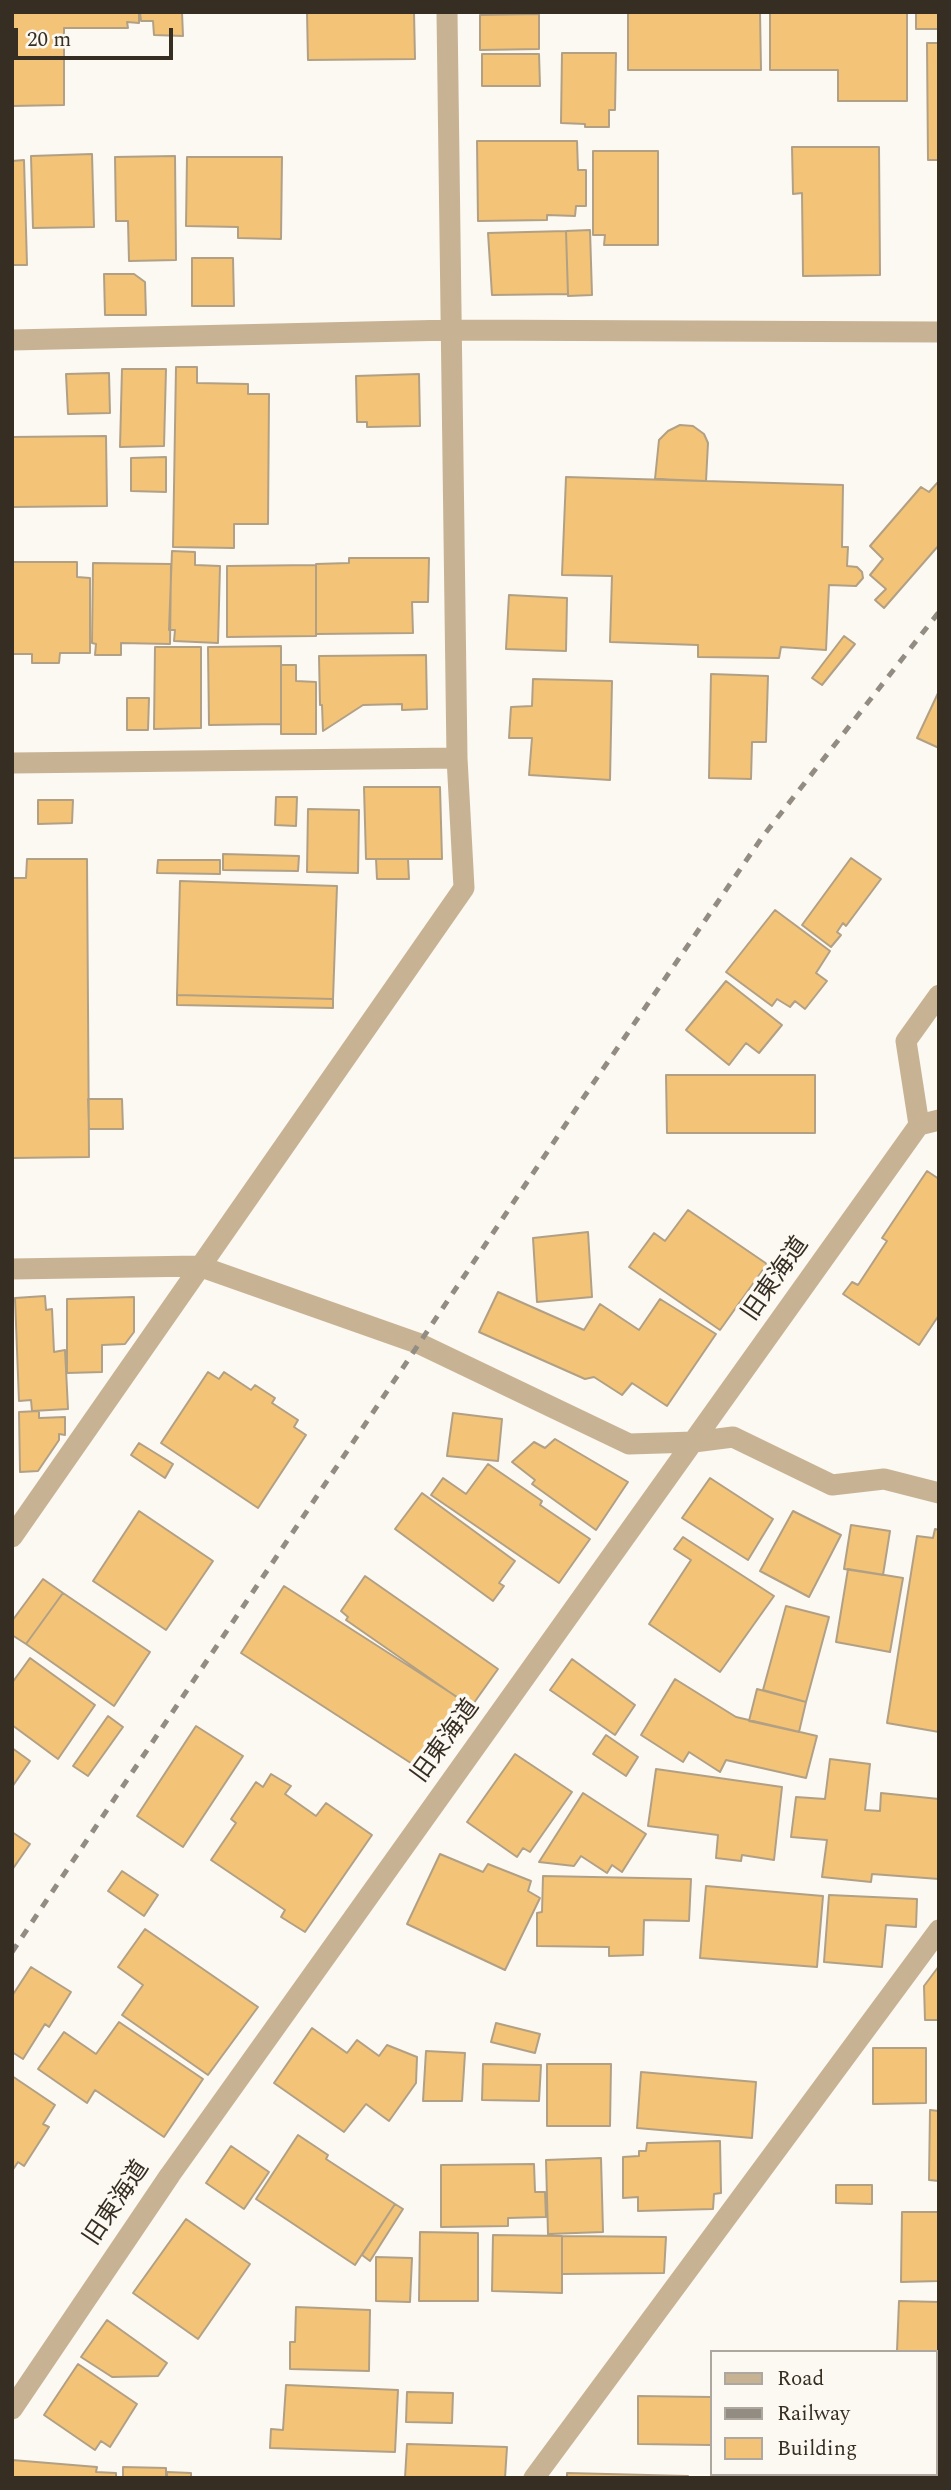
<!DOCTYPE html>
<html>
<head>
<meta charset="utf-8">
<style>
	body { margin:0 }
	#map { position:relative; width:951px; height:2490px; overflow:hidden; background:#fcf8f2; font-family:Spectral,serif }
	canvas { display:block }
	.frame { position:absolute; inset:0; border:14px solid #362e23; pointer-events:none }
	.legend { position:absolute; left:710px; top:2350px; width:228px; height:126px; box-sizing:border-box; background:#fcf8f2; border:2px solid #ada79f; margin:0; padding:9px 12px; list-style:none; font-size:21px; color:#362e23 }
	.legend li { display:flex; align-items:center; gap:14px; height:35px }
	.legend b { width:35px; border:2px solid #ada79f }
	.scale { position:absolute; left:14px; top:28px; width:159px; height:32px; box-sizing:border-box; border:4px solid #362e23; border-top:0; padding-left:9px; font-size:21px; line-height:24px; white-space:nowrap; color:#362e23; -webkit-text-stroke:5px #fcf8f2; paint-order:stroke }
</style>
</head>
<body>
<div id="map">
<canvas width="951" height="2490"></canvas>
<div class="frame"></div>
<ul class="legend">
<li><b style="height:9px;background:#c7b393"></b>Road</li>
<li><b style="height:9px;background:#928c83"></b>Railway</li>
<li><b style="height:19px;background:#f3c478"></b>Building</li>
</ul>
<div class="scale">20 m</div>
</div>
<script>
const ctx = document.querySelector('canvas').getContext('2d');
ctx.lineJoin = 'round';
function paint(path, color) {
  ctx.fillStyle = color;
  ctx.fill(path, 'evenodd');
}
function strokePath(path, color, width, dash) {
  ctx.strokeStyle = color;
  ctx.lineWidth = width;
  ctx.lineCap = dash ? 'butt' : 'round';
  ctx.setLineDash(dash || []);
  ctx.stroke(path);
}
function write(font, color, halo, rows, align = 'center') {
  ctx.font = font + ' Spectral,"Noto Sans JP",serif';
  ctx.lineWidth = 7;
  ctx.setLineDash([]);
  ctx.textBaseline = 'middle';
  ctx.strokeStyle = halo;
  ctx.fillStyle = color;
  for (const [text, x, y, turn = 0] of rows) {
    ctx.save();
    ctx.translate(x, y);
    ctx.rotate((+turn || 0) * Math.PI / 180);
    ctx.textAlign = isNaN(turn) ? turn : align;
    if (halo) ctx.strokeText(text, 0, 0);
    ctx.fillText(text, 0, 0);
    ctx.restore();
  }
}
const building = new Path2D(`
	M12,12h127v11l-12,-1 1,6h-64v77l-52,1z
	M140,12h42l1,24 -29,-1 -1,-14h-12z
	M307,12h107l1,47 -107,1z
	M628,12h132l1,58h-133z
	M770,12h137v89h-69v-31h-68z
	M916,12h23v17h-23z
	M539,14v35l-59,1v-35z
	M927,43h12v117h-11z
	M562,53h54l-1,57h-6v17h-24v-3l-24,-1z
	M482,54h57l1,32h-58z
	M477,141h100l1,29h8v36h-10l-1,10 -28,-1v5l-69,1z
	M792,147h87l1,128 -77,1 -1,-83 -9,1z
	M593,151h65v94h-54l1,-10h-12z
	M92,154l2,73 -61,1 -2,-72z
	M175,156l1,104 -47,1 -1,-40h-12l-1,-64z
	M187,157h95l-1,82 -43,-1v-11l-52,-1z
	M24,160l3,105h-15v-104z
	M590,230l2,65 -24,1 -2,-65z
	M566,231l2,63 -76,1 -4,-62z
	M192,258h41l1,48h-42z
	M104,274h30l11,8 1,33h-41z
	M176,367h21v16l51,1v10h21l-1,130h-34v24l-61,-1z
	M122,369h44l-2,77 -44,1z
	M109,373l1,40 -42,1 -2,-40z
	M419,374l1,52 -53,1v-5h-10l-1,-46z
	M680,425l13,1 11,8 4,9 -2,38 -51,-2 4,-39 9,-9z
	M106,436l1,70 -95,1v-70z
	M166,457v35l-35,-1v-33z
	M566,477l277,8 -1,62h6l-1,19 10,1 5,5 1,6 -7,8 -27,-1 -3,65 -45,-3 -2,11 -81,-1v-12l-88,-3 2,-66 -50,-1z
	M939,481v64l-55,63 -9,-8 11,-11 -16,-14 13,-16 -13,-13 51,-59 8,5z
	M172,551l23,1v13l25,1 -2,77 -44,-2 1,-11h-6z
	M349,558h80l-1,44h-16l1,31 -97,1v-70l33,-1z
	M12,562h65v15l13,1v75h-30l-1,10h-27v-9h-20z
	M93,563l78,1 -1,80 -49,-1v12h-26l1,-11 -4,-1z
	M316,565v71l-89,1v-71z
	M509,595l58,3 -1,53 -60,-2z
	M844,636l11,8 -33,41 -10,-7z
	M281,646v78l-72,1 -1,-78z
	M155,647h46v81l-47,1z
	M426,655l1,54 -25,1v-6l-39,1 -40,26 -1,-26h-2l-1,-49z
	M281,665h15v16l20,1v52h-35z
	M711,674l57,2 -2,66h-14l-1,37 -42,-1z
	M533,679l79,2 -2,99 -81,-5 3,-37h-23l2,-31 21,-1z
	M939,691v57l-22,-10z
	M127,698h22l-1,32h-21z
	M364,787h76l2,72h-76z
	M276,797h21l-1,29 -21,-1z
	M38,800h35l-1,23 -34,1z
	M308,809l51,1 -1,63 -51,-1z
	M223,854l76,2 -1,15 -75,-1z
	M851,858l30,21 -35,47 -3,-3 -6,9 4,3 -10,12 -29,-22z
	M27,859h60l2,298 -77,1v-280h14z
	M376,859h32l1,20h-32z
	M158,860h62v14l-63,-1z
	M180,881l157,5 -4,113 -156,-4z
	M775,910l55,41 -14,22 11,8 -22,28 -10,-8 -5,6 -13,-8 -5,7 -46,-34z
	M726,981l56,44 -23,28 -13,-10 -17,22 -43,-35z
	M177,995l156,4v9l-156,-3z
	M666,1075h149v58h-148z
	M88,1099h34l1,30h-34z
	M927,1171l12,8v136l-20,30 -76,-51 9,-12 6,3 29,-44 -5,-3z
	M688,1210l79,54 -47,66 -91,-63 25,-34 11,8z
	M588,1232l4,65 -55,5 -4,-64z
	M498,1292l86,38 16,-26 39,26 21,-31 56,35 -49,72 -35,-23 -10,12 -28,-18 -9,2 -106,-47z
	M45,1296l1,14 6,-1 2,43 11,-2 3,59 -36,2 -1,-11 -12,1 -4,-103z
	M134,1297v35l-9,12 -23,1v27l-35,1v-74z
	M208,1372l11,7 5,-7 27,18 4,-5 20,13 -3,5 26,17 -4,7 12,8 -48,73 -97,-65z
	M39,1411v7l26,-1v18l-6,-1v6l-21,31 -18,1 -1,-60z
	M453,1413l49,6 -4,42 -51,-5z
	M555,1439l73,43 -32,48 -64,-46 3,-4 -23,-18 22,-20 11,6z
	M139,1443l34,21 -8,14 -34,-23z
	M488,1464l54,37 -2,4 50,34 -31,44 -128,-88 12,-17 23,16z
	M710,1478l63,41 -25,41 -66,-42z
	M422,1493l93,68 -16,22 5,3 -11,15 -98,-72z
	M139,1511l74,50 -47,69 -73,-49z
	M793,1511l48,24 -32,62 -49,-26z
	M851,1525l39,6 -7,44 -39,-6z
	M935,1529l4,1v202l-52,-9 30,-187 16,2z
	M683,1537l91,59 -54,76 -71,-48 42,-64 -17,-11z
	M848,1569l55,9 -13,74 -54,-10z
	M365,1576l133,93 -27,38 -125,-87 2,-3 -7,-6z
	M43,1579l20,14 -37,51 -14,-9v-14z
	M284,1586l181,116 -45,67 -179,-116z
	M63,1593l87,59 -36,54 -88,-62z
	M786,1606l43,11 -23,85 -43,-12z
	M30,1658l65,47 -37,54 -46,-34v-42z
	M572,1659l63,46 -20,30 -65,-45z
	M675,1679l61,38 81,19 -11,42 -80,-18 -6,12 -31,-20 -6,10 -42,-27z
	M757,1689l49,13 -7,30 -50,-11z
	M108,1716l15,11 -35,49 -15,-10z
	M196,1726l47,30 -60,91 -46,-31z
	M606,1735l32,22 -12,19 -33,-22z
	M12,1748l18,13 -18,26z
	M515,1754l57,38 -42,60 -7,-4 -6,9 -50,-35z
	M830,1759l40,5 -5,46 15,1 1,-18 58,6v80l-67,-5 -1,8 -49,-5 5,-37 -36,-3 5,-40 29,2z
	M656,1769l126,18 -8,73 -32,-5 -1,6 -25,-3 2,-23 -70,-9z
	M271,1774l20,12 -6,8 31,22 10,-13 46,32 -67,97 -24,-15 4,-7 -74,-50 25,-37 -5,-4 25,-37 7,5z
	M583,1793l63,41 -24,38 -10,-7 -5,8 -26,-17 -7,10 -35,-4z
	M12,1832l18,12 -18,26z
	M440,1854l43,18 5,-8 43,17 -3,10 12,7 -35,72 -98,-46z
	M122,1871l36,24 -14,21 -36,-25z
	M543,1876l148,3 -2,42 -45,-1 -1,35 -34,1v-9l-72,-1v-33l5,-1z
	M706,1886l117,10 -6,71 -117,-9z
	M829,1895l88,4 -1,28 -30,-2 -4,42 -58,-5z
	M145,1929l113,78 -50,68 -86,-60 21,-30 -25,-18z
	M939,1966v54h-14l-1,-34z
	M31,1967l40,25 -22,35 -4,-3 -22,35 -11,-7v-56z
	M119,2022l84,57 -39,58 -69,-47 -8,13 -49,-34 26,-37 32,22z
	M496,2023l44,11 -5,19 -44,-11z
	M312,2028l35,25 10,-13 22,16 8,-11 30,12 -1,26 -27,38 -23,-17 -22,28 -70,-49z
	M873,2048h53v55l-53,1z
	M426,2051l39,2 -3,48h-39z
	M483,2064l58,1 -2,36 -57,-1z
	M547,2064h64l-1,62h-63z
	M641,2072l115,10 -4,56 -115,-10z
	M12,2076l43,29 -12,19 6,3 -25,39 -6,-4 -6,9z
	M930,2110l9,1v70l-10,-1z
	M298,2135l30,20 -2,4 69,45 -40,61 -99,-66z
	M720,2141l1,52 -7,1 -1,15 -75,2v-14l-15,1v-41l16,-1v-5h7l1,-8z
	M231,2146l38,26 -25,37 -38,-26z
	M601,2158l2,74 -55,2 -2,-74z
	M534,2164l1,28h10l1,25 -38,1v8l-67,1v-62z
	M836,2185h36v19l-36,-1z
	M395,2204l8,5 -33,52 -8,-6z
	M902,2212h37v69l-38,1z
	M186,2219l64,45 -52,75 -65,-46z
	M420,2232l58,1v68h-59z
	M493,2235l69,1v57l-70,-2z
	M562,2236l104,1 -2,36 -102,1z
	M376,2257l36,1 -2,44 -34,-1z
	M899,2301l40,1v50l-42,-1z
	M296,2307l74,3 -1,61 -79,-2v-27h5z
	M107,2320l60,43 -9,13 -46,1 -31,-20z
	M78,2364l59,40 -27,43 -9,-6 -6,9 -51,-35z
	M935,2384h4v55h-4z
	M286,2385l112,5 -3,62 -125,-4 1,-19 12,1z
	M407,2392l46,1 -1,30 -46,-1z
	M638,2396l73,1v48l-73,-1z
	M407,2444l100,3 -2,31h-100z
	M12,2460l85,7 -1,5 20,1v5h-104z
	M123,2467l43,1v10h-43z
	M167,2472l24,1v5h-24z
	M567,2473l121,3v2h-121z`);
paint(building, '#f3c478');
strokePath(building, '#b2a084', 2);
strokePath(new Path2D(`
	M12,340l440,-10 487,2
	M12,763l445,-5
	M919,1125l-13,-84 33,-46
	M12,1269l187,-3 221,78 209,100 65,-2 39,-5 99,48 52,-6 55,14
	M12,1537l452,-649 -7,-130 -10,-746
	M12,2409l158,-234 749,-1050 20,-5
	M534,2478l405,-548`), '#c7b393', 21);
strokePath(new Path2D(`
	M12,1952l580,-867 171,-249 176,-224`), '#928c83', 5, [9, 9]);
write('24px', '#362e23', '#fcf8f2', [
	["旧東海道",777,1280,-55],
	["旧東海道",447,1742,-54],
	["旧東海道",118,2204,-56]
]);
</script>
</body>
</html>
